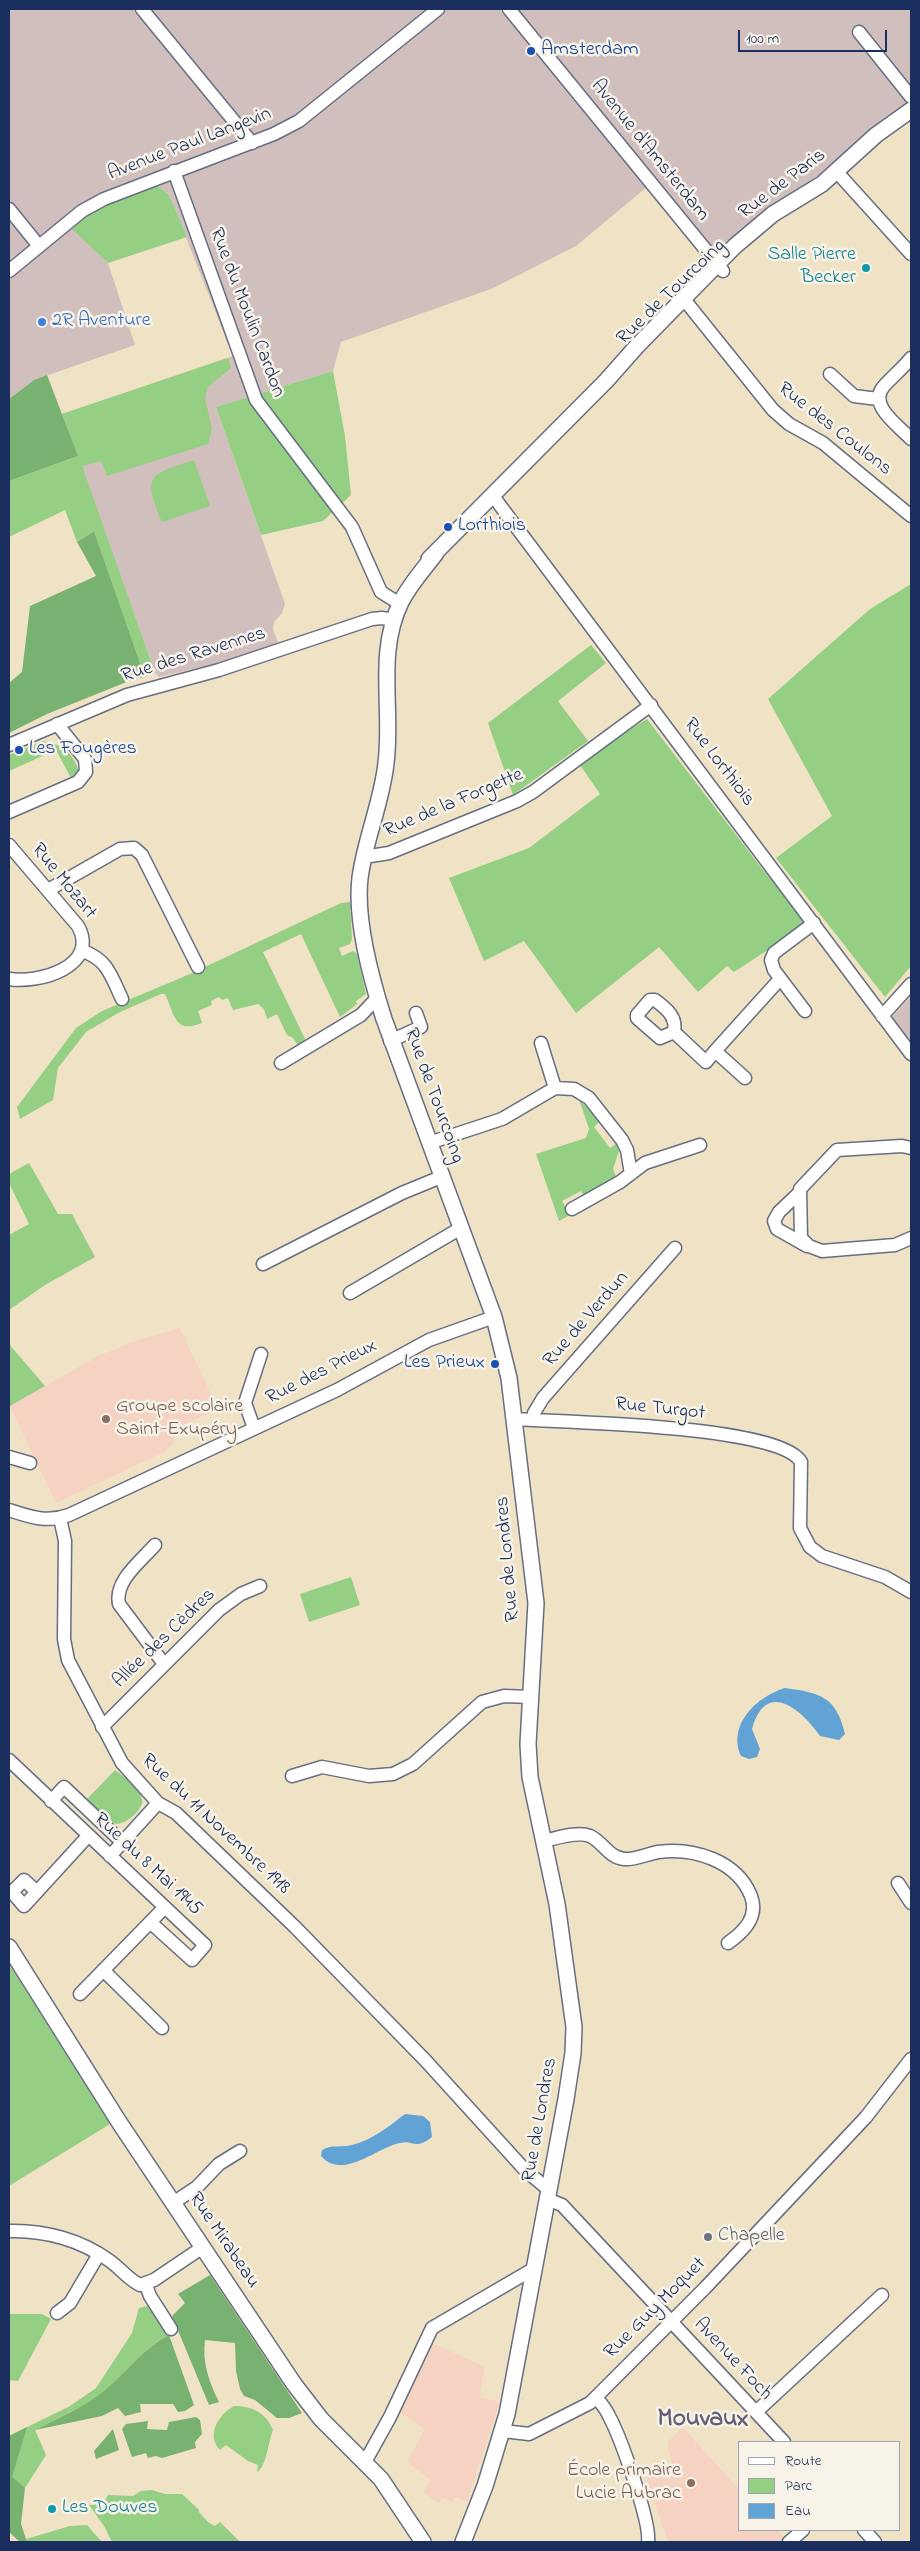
<!DOCTYPE html>
<html>
<head>
<meta charset="utf-8">
<style>
	body { margin:0 }
	#map { position:relative; width:920px; height:2551px; overflow:hidden; background:#f0e2c5; font-family:"Indie Flower",sans-serif }
	canvas { display:block }
	.frame { position:absolute; inset:0; border:10px solid #1b2f5e; pointer-events:none }
	.legend { position:absolute; left:738px; top:2441px; width:162px; height:90px; box-sizing:border-box; background:#f7f3e8; border:1px solid #9fa5b1; margin:0; padding:6px 9px; list-style:none; font-size:15px; color:#1b2f5e }
	.legend li { display:flex; align-items:center; gap:10px; height:25px }
	.legend b { width:25px; border:1px solid #9fa5b1 }
	.scale { position:absolute; left:738px; top:30px; width:149px; height:22px; box-sizing:border-box; border:2px solid #1b2f5e; border-top:0; padding-left:6px; font-size:15px; line-height:18px; white-space:nowrap; color:#1b2f5e; -webkit-text-stroke:4px #f7f3e8; paint-order:stroke }
</style>
</head>
<body>
<div id="map">
<canvas width="920" height="2551"></canvas>
<div class="frame"></div>
<ul class="legend">
<li><b style="height:6px;background:#fff"></b>Route</li>
<li><b style="height:14px;background:#95cf83"></b>Parc</li>
<li><b style="height:14px;background:#61a3d5"></b>Eau</li>
</ul>
<div class="scale">100 m</div>
</div>
<script>
const ctx = document.querySelector('canvas').getContext('2d');
ctx.lineJoin = 'round';
function paint(path, color) {
  ctx.fillStyle = color;
  ctx.fill(path, 'evenodd');
}
function strokePath(path, color, width, dash) {
  ctx.strokeStyle = color;
  ctx.lineWidth = width;
  ctx.lineCap = dash ? 'butt' : 'round';
  ctx.setLineDash(dash || []);
  ctx.stroke(path);
}
function write(font, color, halo, rows, align = 'center') {
  ctx.font = font + ' "Indie Flower",sans-serif';
  ctx.lineWidth = 5;
  ctx.setLineDash([]);
  ctx.textBaseline = 'middle';
  ctx.strokeStyle = halo;
  ctx.fillStyle = color;
  for (const [text, x, y, turn = 0] of rows) {
    ctx.save();
    ctx.translate(x, y);
    ctx.rotate((+turn || 0) * Math.PI / 180);
    ctx.textAlign = isNaN(turn) ? turn : align;
    if (halo) ctx.strokeText(text, 0, 0);
    ctx.fillText(text, 0, 0);
    ctx.restore();
  }
}
paint(new Path2D(`
	M180,1328l38,81 -46,21 2,6 -1,9 -5,2 -2,4 -110,52 -46,-97 88,-50 40,-16z
	M427,2341l57,25 -4,31 20,5 -33,99 -12,-4 -2,5 -10,-4 -4,5 -16,-11 8,-12 -24,-18 18,-33 -27,-18 10,-18 -1,-4z
	M682,2427l57,62v41h38l7,7 -5,5h-111l-22,-65 28,-9 -6,-19 1,-8z`), '#f6d2c3');
paint(new Path2D(`
	M9,9h902v91l-200,161 -64,-74 -71,59 -85,43 -150,53 -8,29 -117,36 69,197 -3,9 -8,9 -1,7 5,14 -63,21 -56,13 -4,-4 -93,-259 171,-58 -64,-161 -11,-9 -64,63 14,14 27,82 -101,35 -25,19z
	M911,996v68l-28,-37z`), '#d1bfbd');
paint(new Path2D(`
	M158,186l11,9 18,42 -79,26 -37,-35 32,-22z
	M228,358l3,10 -23,19 -3,11 7,31 -4,15 -101,32 -6,-15 -19,5 73,207 -10,4 -51,-146 -17,11 -12,-32 -56,27v-56l69,-25 -16,-42z
	M333,371l12,65 6,59 -28,26 -62,14 -45,-128z
	M194,460l16,46 -48,16c-20,-48 -13,-47 32,-62z
	M911,584v382l-26,31 -109,-139 56,-42 -64,-117 102,-90z
	M591,645l15,18 -48,38 30,40 -75,54 -25,-72z
	M647,719l116,151 46,53 -75,49 -7,-6 -29,26 -39,-45 -83,66 -52,-72 -40,20 -35,-83 80,-30 71,-54 -22,-32z
	M43,741c19,3 30,12 36,30l-8,7 -15,-28 -47,21v-16z
	M350,902l2,37 -2,5 -11,4 3,8 11,-5 4,3 9,40 -10,7 1,3 -17,13 -39,-83 -38,18 43,89 -8,5 -5,-8 -6,-3 -10,-21 -10,5 -3,-10 -6,-5 -25,6 -5,-12 -6,2 -3,-3 -8,4 1,4 -14,6 4,12c-27,11 -27,-7 -37,-29h-4l-43,19 -32,19 -28,36 -5,32 -33,19 -3,-12 59,-79 26,-17 88,-37 151,-71z
	M579,1099l20,23 -5,5 16,21 6,-4 3,7 -6,18 3,8 -3,5 -28,16 -4,-7 -19,10 8,14 -11,6 -23,-67 50,-16 3,-9z
	M29,1163l29,51h14l23,43 -50,28 -36,25v-75l20,-11 -20,-41v-9z
	M9,1344l36,42 -35,20h-1z
	M351,1577l9,28 -51,17 -9,-28z
	M115,1770c9,7 24,17 27,29 3,10 -19,29 -29,24 -10,-4 -19,-17 -26,-24z
	M9,1964l101,160 -101,62z
	M147,2306l11,11 11,18c-25,13 -42,36 -64,55 -21,17 -46,28 -70,40l11,25 -37,58v-77l61,-30 26,-18 36,-55 7,-25z
	M9,2314h33l9,5 -33,62 -9,-1z
	M234,2406c17,0 32,6 39,24 -5,12 -6,36 -16,42l1,-7 -10,-4 -22,-16 -6,5c-14,-15 -2,-35 14,-44z
	M152,2490l13,4h17l17,16v2l9,10 7,4 5,-4 20,20h-128l-8,-16 -15,-21 14,-1 5,-9 25,1 8,-5z
	M87,2525l15,17h-75l-1,-3 44,-13z`), '#95cf83');
paint(new Path2D(`
	M47,375l31,81 -69,25v-82l25,-19z
	M94,531l51,146 -11,2 -87,35 -38,19v-50l13,-11 8,-66 66,-30 -19,-34z
	M210,2275l92,138 -13,5h-12l-22,-18 -11,-4 -4,-7 -4,-18 -1,-28 -30,-3c-3,22 4,42 14,62l-10,3 -37,-89 13,-13 -7,-9z
	M169,2335l25,70 -9,6 -7,1 -5,-8h-33l1,8 -16,4 -7,-8 -16,8 -67,14c24,-12 49,-23 70,-40 22,-19 39,-42 64,-55z
	M196,2417l4,3 2,14 -7,8 1,6 -34,10 -6,-2 -8,2 -2,-5 -14,4 -10,-28 4,-5 22,-3 -1,8 20,1 2,-8z
	M27,2427l-15,50 13,11 -4,36 6,18h-7l-11,-10v-96z
	M113,2429l6,21 -23,9 -2,-8z`), '#78b271');
paint(new Path2D(`
	M785,1688c35,5 51,8 60,46l-6,6 -19,-4c-19,-27 -54,-57 -68,-7l8,20 -3,8 -8,2 -8,-3c-14,-32 17,-60 44,-68z
	M405,2114l18,2 7,6 2,15c-18,14 -18,2 -32,6 -23,4 -57,38 -79,13l1,-6c10,-6 19,-2 30,-5 20,-5 36,-18 53,-31z`), '#61a3d5');
const minor = new Path2D(`
	M142,9l110,134
	M509,9l214,262
	M859,32l52,65
	M174,171l82,229 96,127 29,65 19,12
	M836,171l75,83
	M9,209l30,37
	M9,271l73,-60 22,-12 170,-65 25,-13 139,-112
	M683,298l90,112 16,14 34,19 88,73
	M911,358c-8,10 -18,18 -27,28 -17,19 15,40 27,53
	M830,374l24,22 24,3
	M493,496l418,558
	M9,745l118,-50 92,-25 153,-51 10,-1 12,2
	M9,812l69,-30 8,-10 -1,-13 -28,-35
	M9,845l69,81c22,40 -39,58 -69,53
	M364,857l25,-4 128,-52 16,-9 118,-87
	M48,890l72,-41 14,-1 8,7 56,112
	M83,951c25,9 28,25 39,48
	M805,1011l-31,-41 -3,-10 3,-7 40,-30
	M882,1016l29,-32
	M674,1032l-14,6 -23,-20v-3l13,-15h5c12,9 22,17 19,32l32,30 9,-11
	M390,1041l31,-14 -5,-14
	M541,1043l14,45 19,1 15,9 33,42 5,10 4,24
	M281,1063l80,-48 16,-17
	M745,1078l-30,-27 65,-72
	M429,1143l73,-24 53,-31
	M911,1148l-9,-2 -65,4 -37,39 1,49 8,8 13,5 73,-6 16,-7
	M799,1193l-20,19 -5,9 3,8 30,17
	M572,1209l48,-27 25,-19 55,-18
	M263,1264l139,-71 39,-16
	M350,1293l111,-65
	M514,1419c48,3 266,6 287,43l-1,66 10,19 12,9 63,21 26,15
	M533,1420l1,-7 9,-15 132,-150
	M254,1428l-9,-25 16,-49
	M9,1457l21,6
	M9,1510c21,7 38,13 60,5l268,-125 92,-50 65,-23
	M60,1518l5,23 -1,98 4,21 54,103 36,40 18,10 118,113 131,134 100,110 24,20
	M155,1545c-14,16 -41,36 -36,59l45,60
	M102,1727l117,-117 22,-16 19,-8
	M9,1760l196,185 -13,15 -42,-38
	M292,1776l30,-9 47,9 24,-2 20,-10 69,-62 22,-6 27,1
	M51,1801l13,-14 58,55
	M544,1841c12,-3 34,-10 46,-5 13,6 18,21 34,23 11,1 23,-5 34,-7 36,-5 79,9 93,44 8,21 -7,36 -23,47
	M110,1856l48,-53
	M898,1883l13,20
	M37,1892l-13,-12 -12,12 12,14 64,-70
	M103,1970l59,58
	M80,1994l85,-87
	M547,2199l15,6 222,237
	M173,2203l24,-16 22,-23 21,-13
	M9,2231c36,-1 72,9 101,30 11,8 19,19 30,24l14,-5 49,-33
	M146,2285l4,11 21,33
	M57,2313l13,-10 29,-49
	M596,2397c5,6 10,12 13,19 11,20 42,106 39,126
	M756,2412l126,-117
	M503,2431l26,3 61,-31 115,-115 161,-171 45,-58
	M365,2462l25,-45 42,-89 103,-60
	M864,2530l11,12
	M789,2542l14,-12`);
const major = new Path2D(`
	M436,553c-12,16 -26,31 -35,49 -25,51 -8,108 -15,161 -4,39 -21,76 -26,115 -5,43 11,100 24,141l110,298 15,61 27,225 -8,141 2,33 27,127 17,123 -1,26 -7,46 -59,315 -22,72 -22,56
	M429,559l177,-178 31,-35 98,-100 38,-32 49,-30 54,-49 35,-25
	M9,1947l110,175 175,262 27,35 60,60 42,63`);
strokePath(minor, '#666e82', 15);
strokePath(major, '#666e82', 18);
strokePath(minor, '#fff', 12);
strokePath(major, '#fff', 15);
for (const [x, y, r, color] of [
	[531,51,5,"#1a4fb4"],
	[866,268,5,"#0f9aa8"],
	[42,322,5,"#3f7fe0"],
	[448,527,5,"#1a4fb4"],
	[19,750,5,"#1a4fb4"],
	[495,1364,5,"#1a4fb4"],
	[106,1419,5,"#8d6e63"],
	[708,2237,5,"#6b7280"],
	[691,2483,5,"#8d6e63"],
	[52,2509,5,"#0f9aa8"]
]) {
  const dot = new Path2D();
  dot.arc(x, y, r, 0, 2 * Math.PI);
  ctx.fillStyle = color;
  ctx.fill(dot);
  strokePath(dot, '#f7f3e8', 2);
}
write('20px', '#164399', '#f7f3e8', [
	["Amsterdam",541,51],
	["Lorthiois",458,527],
	["Les Fougères",29,750],
	["Les Prieux",485,1364,"right"]
], 'left');
write('20px', '#1b2f5e', '#f7f3e8', [
	["Avenue Paul Langevin",190,145,-21],
	["Avenue d'Amsterdam",649,151,51],
	["Rue de Paris",783,185,-37],
	["Rue de Tourcoing",672,293,-44],
	["Rue du Moulin Cardon",246,313,69],
	["Rue des Coulons",834,430,38],
	["Rue des Ravennes",194,656,-17],
	["Rue Lorthiois",718,763,53],
	["Rue de la Forgette",454,804,-23],
	["Rue Mozart",63,882,51],
	["Rue de Tourcoing",433,1096,70],
	["Rue de Verdun",587,1320,-49],
	["Rue des Prieux",322,1373,-27],
	["Rue Turgot",660,1410,6],
	["Rue de Londres",509,1559,-95],
	["Allée des Cèdres",165,1639,-44],
	["Rue du 11 Novembre 1918",215,1825,43],
	["Rue du 8 Mai 1945",147,1865,43],
	["Rue de Londres",541,2120,-80],
	["Rue Mirabeau",223,2241,56],
	["Rue Guy Moquet",656,2309,-45],
	["Avenue Foch",732,2360,47]
]);
write('20px', '#0d838f', '#f7f3e8', [
	["Salle Pierre",856,256],
	["Becker",856,279],
	["Les Douves",62,2509,"left"]
], 'right');
write('20px', '#366cbe', '#f7f3e8', [
	["2R Aventure",52,322]
], 'left');
write('20px', '#785e54', '#f7f3e8', [
	["Groupe scolaire",116,1408],
	["Saint-Exupéry",116,1431],
	["École primaire",681,2472,"right"],
	["Lucie Aubrac",681,2495,"right"]
], 'left');
write('20px', '#5b616d', '#f7f3e8', [
	["Chapelle",718,2237]
], 'left');
write('bold 25px', '#625e76', '#f7f3e8', [
	["Mouvaux",703,2421]
]);
</script>
</body>
</html>
